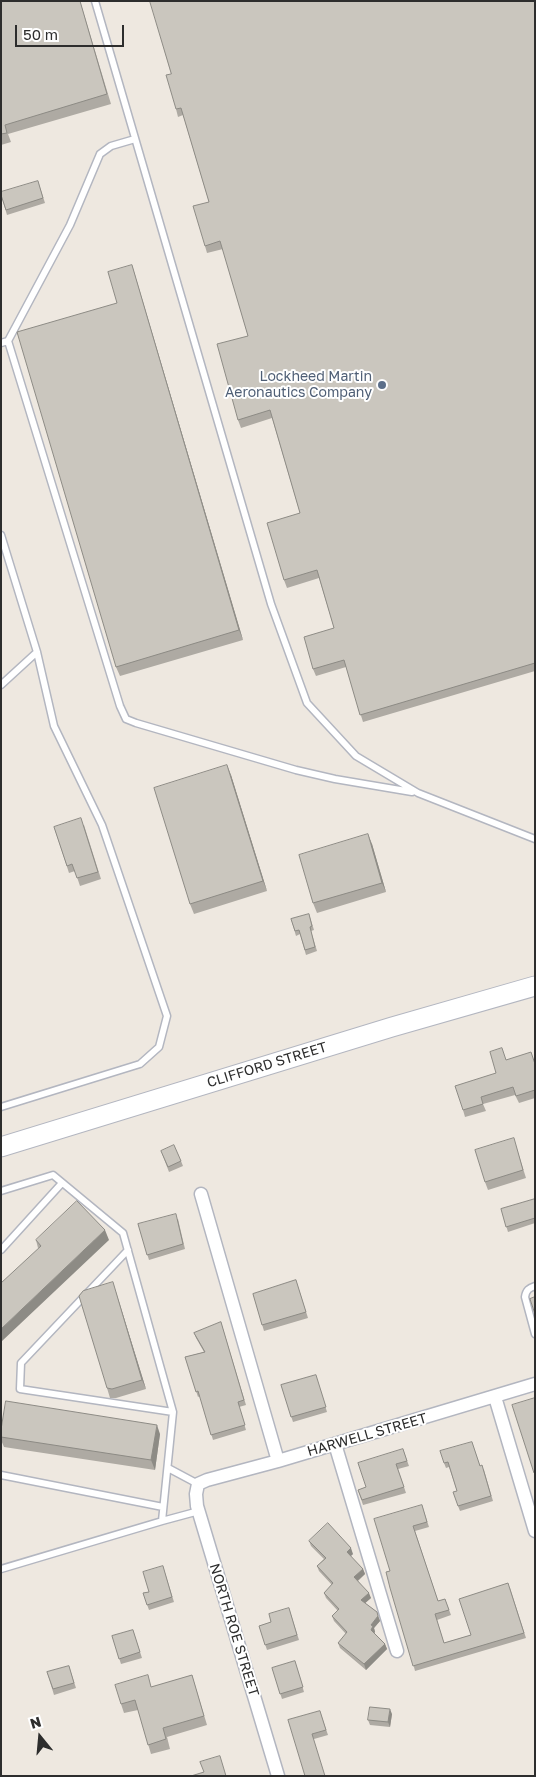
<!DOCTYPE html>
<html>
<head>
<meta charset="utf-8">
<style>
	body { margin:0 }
	#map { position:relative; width:536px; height:1777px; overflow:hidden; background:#eee8e0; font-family:"Golos Text",sans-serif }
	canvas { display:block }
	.frame { position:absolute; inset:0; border:2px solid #2d2d2d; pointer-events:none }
	.north { position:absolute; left:15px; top:1712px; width:50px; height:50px; -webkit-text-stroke:4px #fff; paint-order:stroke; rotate:343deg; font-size:14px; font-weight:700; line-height:20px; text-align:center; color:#2d2d2d }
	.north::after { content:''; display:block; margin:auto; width:18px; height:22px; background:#2d2d2d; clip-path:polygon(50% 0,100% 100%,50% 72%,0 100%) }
	.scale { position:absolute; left:15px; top:25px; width:109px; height:22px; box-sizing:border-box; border:2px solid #2d2d2d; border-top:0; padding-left:6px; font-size:15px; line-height:18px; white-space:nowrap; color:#2d2d2d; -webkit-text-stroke:4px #fff; paint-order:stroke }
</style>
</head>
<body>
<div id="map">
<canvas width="536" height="1777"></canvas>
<div class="frame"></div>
<div class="north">N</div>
<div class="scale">50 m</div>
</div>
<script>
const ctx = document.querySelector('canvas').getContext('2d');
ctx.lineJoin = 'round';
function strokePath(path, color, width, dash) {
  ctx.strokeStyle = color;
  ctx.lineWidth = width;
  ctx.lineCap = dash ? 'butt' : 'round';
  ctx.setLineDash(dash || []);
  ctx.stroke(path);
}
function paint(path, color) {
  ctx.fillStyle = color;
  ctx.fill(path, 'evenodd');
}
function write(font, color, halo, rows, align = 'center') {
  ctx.font = font + ' "Golos Text",sans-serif';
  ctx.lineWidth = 4;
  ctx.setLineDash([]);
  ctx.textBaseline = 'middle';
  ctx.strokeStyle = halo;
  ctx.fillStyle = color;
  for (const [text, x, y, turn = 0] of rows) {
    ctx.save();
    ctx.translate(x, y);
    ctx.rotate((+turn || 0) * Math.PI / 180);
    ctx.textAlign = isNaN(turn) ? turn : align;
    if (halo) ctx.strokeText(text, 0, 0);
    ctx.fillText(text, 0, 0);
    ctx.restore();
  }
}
const service = new Path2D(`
	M95,1l176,603 36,99 49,53 62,37 117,46
	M8,341l62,-116 30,-71 11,-8 24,-7
	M1,343l7,-2 112,365 6,13 10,4 160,47 39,9 77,13
	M1,535l36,117 17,74 48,99 65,191 -8,31 -19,17 -139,43
	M1,685l36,-33
	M1,1191l52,-16 70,58 50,179 -11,109 -161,48
	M1,1250l61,-67
	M128,1250l-107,113 -1,26 153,23
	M535,1286c-6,2 -9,4 -10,11l10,37
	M168,1468l30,16
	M1,1475l162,32
	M162,1521l37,-10`);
const minor = new Path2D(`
	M201,1194l77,267
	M495,1397l40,134
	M335,1444l62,207
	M278,1776l-81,-270 -1,-12 2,-10 9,-4 71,-19 257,-77`);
const secondary = new Path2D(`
	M1,1147l391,-120 143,-41`);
strokePath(service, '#b3b6c0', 9);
strokePath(minor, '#b3b6c0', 15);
strokePath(secondary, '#b3b6c0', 21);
strokePath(service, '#fff', 6);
strokePath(minor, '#fff', 12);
strokePath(secondary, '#fff', 19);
paint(new Path2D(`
	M1,1h79l31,103 -103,30 3,8 -10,3z
	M535,1v670l-172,51 -17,-55 -30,9 -3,-7 21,-41 -15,-50 -32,10 -3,-8 16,-67 -28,-95 -31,10 -3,-8 10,-84 -25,-87 -16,4 -2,-7 4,-44 -26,-87 -5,2 -2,-8z
	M38,181l7,22 -38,12 -6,-20z
	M132,265l3,10 108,365 -123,36 -4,-9z
	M231,775l36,116 -73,23 -4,-10z
	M84,825l17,54 -21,7 -5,-15 -6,2 -15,-46z
	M372,844l14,48 -69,21 -4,-10z
	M309,914l5,16 -3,1 6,20 -11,4 -6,-21 -4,2 -5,-17z
	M506,1060l29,3v35l-16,5 -4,-8 -32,9 3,7 -21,6 -2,-7 33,-37z
	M516,1146l10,32 -38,12 -3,-8z
	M161,1151l20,10 2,5 -14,6z
	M535,1199v24l-27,9 -7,-23z
	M178,1219l7,30 -36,11 -11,-36z
	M36,1240h73l-71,8z
	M296,1280l12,38 -44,13 -11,-37z
	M116,1292l30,97 -30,9h-6l-3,-10z
	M221,1322l25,83 -7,2 7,23 -33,10 -13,-44 -2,1 -13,-40 19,-5 -8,-14 -2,-5z
	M316,1375l11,37 -34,10 -12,-37z
	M1,1430l159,4 -5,36 -151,-23 -3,-7z
	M472,1442l8,24 4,4 9,31 -33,10 -2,-5 -1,-15 -8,-24 -3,1 -2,-5z
	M403,1449l6,17 -11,3 8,24 -43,12 -5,-15 8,-3z
	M422,1505l7,22 -14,4 23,70 7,-2 6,16 -14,5 7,23 27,-8 39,-47 16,50 -111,33 -25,-100z
	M309,1541l44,13 -3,2 13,13 2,5 -7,7 13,17 -6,5 12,9 3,9 -6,7 1,4 -1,1 11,11 2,5 -21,21 -26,-22 -2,-5 8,-9 -12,-13 -2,-5 6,-5 -12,-13 -2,-5 8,-8 -13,-14 -2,-5 7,-7 -13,-13z
	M163,1566l11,36 -25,8 -6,-17 6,-1z
	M289,1608l10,32 -32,10 -8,-24 12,-4z
	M133,1630l9,28 -21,6 -9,-28z
	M295,1661l9,31 -22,7 -10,-31z
	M69,1666l7,22 -22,7 -7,-23z
	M192,1675l15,50 -40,12 3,12 -19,5 -13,-44 -14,3 -3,-9 31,-17z
	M320,1711l8,24 -14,4 -26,-19z
	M392,1714l-2,13 -20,-2 -2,-5z`), '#aeaaa3');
paint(new Path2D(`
	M132,265l3,10 108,365 -4,-10z
	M227,765l4,10 36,116 -4,-10z
	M368,834l4,10 14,48 -4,-9z
	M105,1230l4,10 -108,102v-13z
	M113,1282l3,10 30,97 -4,-9z
	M157,1425l3,9 -5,36 -4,-10z
	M351,1548l2,6 -4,4 -2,-6z
	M363,1569l2,5 -9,8 -2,-5z
	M369,1593l2,5 -8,7 -2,-5z
	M378,1616l2,5 -6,7 1,4 -2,3 -2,-5v-5z
	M385,1644l2,5 -21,21 -2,-6z
	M390,1709l2,5 -2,13 -2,-5z`), '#8d8b85');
const building = new Path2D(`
	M1,1h79l27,93 -102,31 2,8 -6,1z
	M150,1h385v662l-175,52 -16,-55 -31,9 -9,-32 30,-9 -17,-58 -33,10 -17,-57 33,-10 -30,-103 -32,10 -21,-76 31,-8 -28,-95 -15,5 -12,-40 16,-4 -28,-94 -5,1 -10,-34 5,-1z
	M38,181l5,17 -37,12 -5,-15v-3z
	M132,265l107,365 -123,37 -99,-335 100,-29 -9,-31z
	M227,765l36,116 -73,23 -36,-116z
	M81,818l17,54 -21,6 -5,-14 -5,2 -13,-39z
	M368,834l14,49 -69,20 -14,-48z
	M309,914l3,12 -2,1 5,20 -10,3 -6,-20 -4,1 -4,-12z
	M502,1048l4,12 25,-8 4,12v26l-19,6 -3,-9 -32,10 2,7 -20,6 -8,-24 41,-13 -6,-21z
	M514,1138l9,32 -38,12 -10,-32z
	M174,1145l7,16 -13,6 -7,-16z
	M535,1199v19l-29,9 -5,-18z
	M77,1201l28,29 -104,99v-46l40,-37 -5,-6z
	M176,1214l7,30 -36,11 -9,-31z
	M296,1280l10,32 -44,13 -9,-31z
	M113,1282l29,98 -30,9 -5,-1 -28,-92 4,-5z
	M535,1297v17l-5,-15z
	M221,1322l23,78 -6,2 7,23 -34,10 -13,-44 -2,1 -11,-35 20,-5 -11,-19z
	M316,1375l10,32 -35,10 -10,-32z
	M535,1398v75h-1l-22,-68z
	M6,1401l151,24 -6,35 -150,-23v-7z
	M472,1442l8,24 2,-1 9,31 -33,10 -5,-14 4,-1 -9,-29 -4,1 -4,-12z
	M403,1449l4,12 -11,3 8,23 -42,13 -4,-10 8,-3 -8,-24z
	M422,1505l5,17 -14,4 25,75 7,-2 4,11 -14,4 9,29 27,-8 -12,-36 49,-16 16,50 -111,33 -23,-78 -4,-16 4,-1 -16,-52z
	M328,1523l23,25 -4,4 16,17 -9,8 15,16 -8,7 16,12 1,4 -7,9 2,1 -2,4 14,14 -21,20 -26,-21 9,-11 -15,-16 7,-7 -15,-16 9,-10 -16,-17 9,-8 -17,-17z
	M163,1566l9,31 -25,8 -4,-12 6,-1 -6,-20z
	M289,1608l8,27 -32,10 -6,-19 12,-4 -2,-8z
	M133,1630l7,22 -21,7 -7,-23z
	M295,1661l8,26 -23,7 -8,-26z
	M69,1666l5,17 -21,6 -6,-17z
	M148,1675l3,12 41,-12 12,41 -41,12 3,11 -18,6 -13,-45 -14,4 -6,-19z
	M370,1707l20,2 -2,13 -20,-2z
	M320,1711l6,19 -14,4 13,42h-20l-17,-56z
	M220,1756l6,20h-35l13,-4 -4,-10z`);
paint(building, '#cac6be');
strokePath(building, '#8d8b85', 1);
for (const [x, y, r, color] of [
	[382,385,5,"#5c6f8a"]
]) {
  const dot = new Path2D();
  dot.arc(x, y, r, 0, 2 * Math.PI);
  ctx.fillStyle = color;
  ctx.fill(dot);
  strokePath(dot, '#fff', 2);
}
write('14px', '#4e5e75', '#fff', [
	["Lockheed Martin",372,377],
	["Aeronautics Company",372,393]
], 'right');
write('14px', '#2d2d2d', '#fff', [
	["CLIFFORD STREET",267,1065,-17],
	["HARWELL STREET",367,1435,-16],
	["NORTH ROE STREET",234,1630,73]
]);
</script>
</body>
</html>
